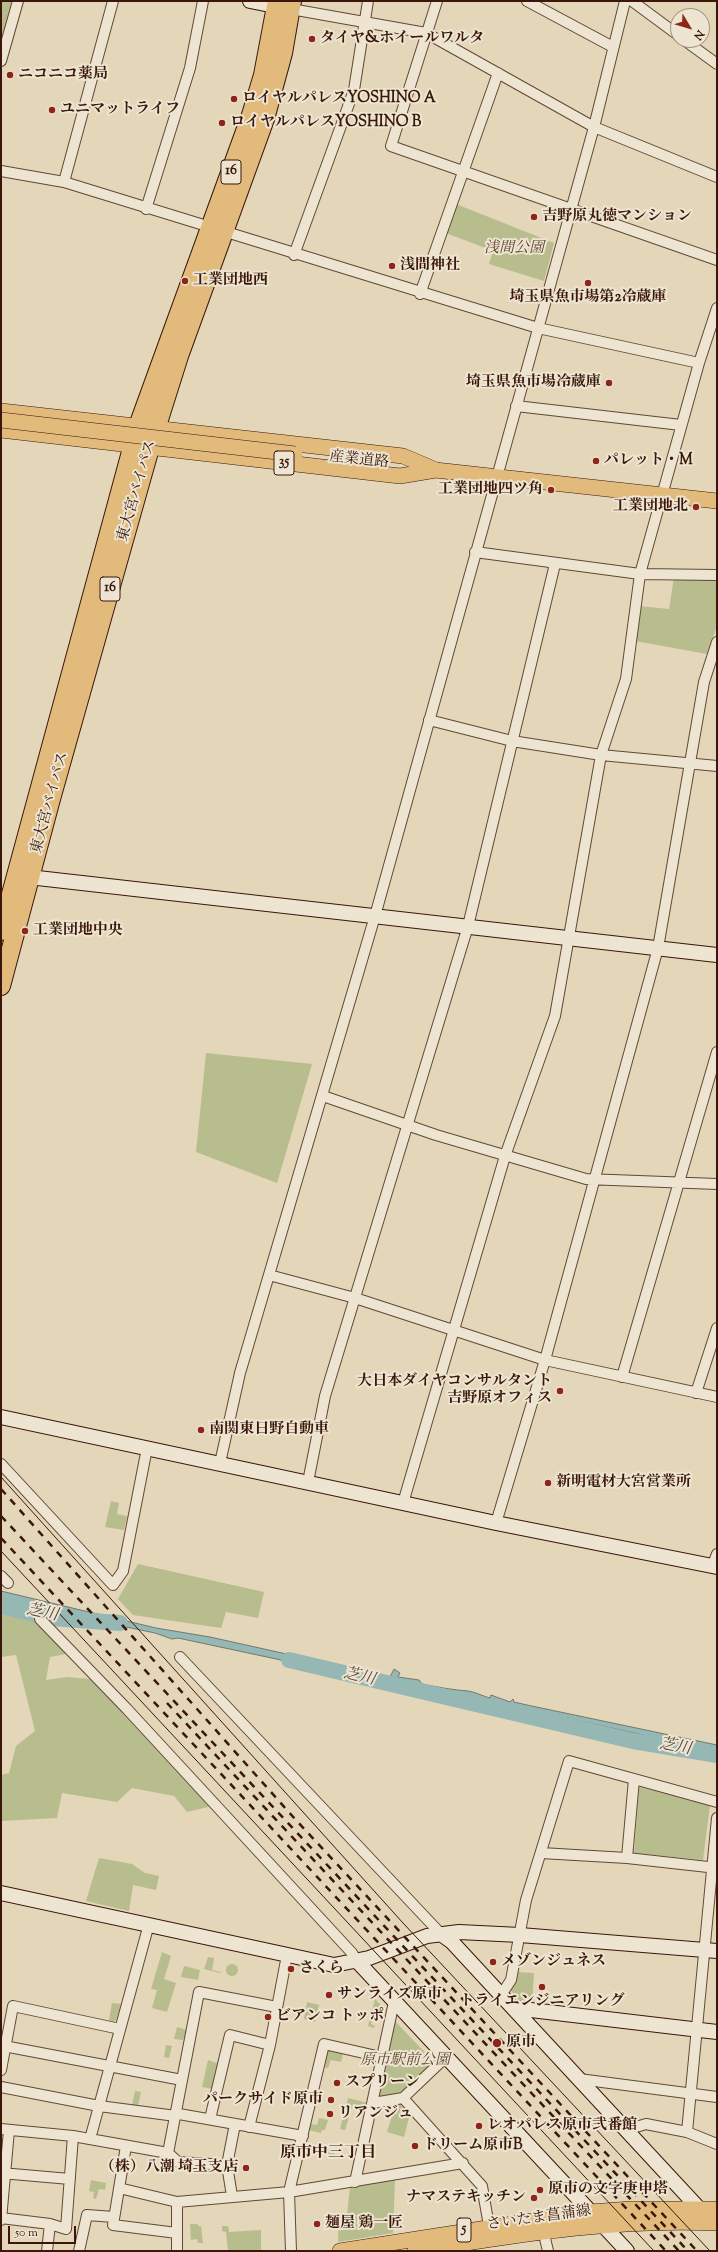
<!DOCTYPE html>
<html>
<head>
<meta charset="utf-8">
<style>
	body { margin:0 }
	#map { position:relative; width:718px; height:2252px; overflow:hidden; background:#e4d6b8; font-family:"Sorts Mill Goudy",serif }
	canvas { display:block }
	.frame { position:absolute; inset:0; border:2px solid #3a170a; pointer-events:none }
	.north { position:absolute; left:670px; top:8px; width:40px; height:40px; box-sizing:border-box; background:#ede4d1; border:1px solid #a59281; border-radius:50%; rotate:128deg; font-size:11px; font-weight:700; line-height:16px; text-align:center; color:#3a170a }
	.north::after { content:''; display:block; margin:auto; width:14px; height:18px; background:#8f2418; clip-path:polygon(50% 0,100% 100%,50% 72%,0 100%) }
	.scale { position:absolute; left:8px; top:2226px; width:68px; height:18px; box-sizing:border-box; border:2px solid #3a170a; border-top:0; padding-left:5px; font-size:12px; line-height:14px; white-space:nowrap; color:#3a170a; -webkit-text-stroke:3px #ede4d1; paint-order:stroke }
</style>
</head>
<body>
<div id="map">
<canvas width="718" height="2252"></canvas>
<div class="frame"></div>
<div class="north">N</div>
<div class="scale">50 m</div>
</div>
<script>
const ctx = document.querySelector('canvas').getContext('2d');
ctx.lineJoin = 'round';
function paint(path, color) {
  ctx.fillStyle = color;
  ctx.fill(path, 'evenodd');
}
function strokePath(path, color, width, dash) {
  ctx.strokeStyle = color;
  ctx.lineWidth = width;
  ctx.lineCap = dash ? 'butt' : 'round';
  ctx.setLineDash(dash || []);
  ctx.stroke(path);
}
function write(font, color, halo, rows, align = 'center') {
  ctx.font = font + ' "Sorts Mill Goudy","Noto Serif JP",serif';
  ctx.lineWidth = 4;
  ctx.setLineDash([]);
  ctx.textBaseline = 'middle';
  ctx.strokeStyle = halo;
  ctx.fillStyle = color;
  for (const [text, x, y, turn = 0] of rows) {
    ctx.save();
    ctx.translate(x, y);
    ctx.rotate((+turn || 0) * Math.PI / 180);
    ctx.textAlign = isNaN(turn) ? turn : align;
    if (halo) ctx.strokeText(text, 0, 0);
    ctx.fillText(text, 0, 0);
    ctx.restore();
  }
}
paint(new Path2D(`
	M1,1h13l-13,46z
	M456,204l98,39 -10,38 -55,-17 4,-13 -47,-18z
	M674,578l43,1v47l-10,28 -72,-13 4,-35 30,3z
	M206,1053l106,11 -35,119 -81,-31z
	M111,1501l8,2 -2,11 10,2 -3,14 -19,-3z
	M138,1564l126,28 -6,26 -32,-6 -5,16 -88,-13 -15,-16z
	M1,1611l45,10 21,28 -1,5 -16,3 -4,23 21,-3 23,2 49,49 73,78 -25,6 -13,-16 -42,-8 -15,14 -55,-9 -5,25 -56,3v-46l8,-2 7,-27 19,-15 -19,-76 -15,2z
	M639,1787l71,18 -7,55 -69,-7z
	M99,1858l33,6 13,9 14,3 -3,14 -23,-5 -4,26 -43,-10z
	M162,1952l9,4 -7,23 12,4 -9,29 -15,-4 5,-18 -6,-1z
	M208,1957l6,1 -2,12 9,2 -1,1 -16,-4z
	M226 1970a6 6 0 1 1 12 0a6 6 0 1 1-12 0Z
	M184,1966l16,4 -2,10 -17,-3z
	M516,1972l18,1 -2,32 -11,-2 -12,-15z
	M375,1999l11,12 -11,-2 -4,15 4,2 -1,2 -6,-2z
	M307,2002l12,3 -4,17 -11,-3z
	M112,2003l9,1 -5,16 -3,2 -4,-2z
	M394,2020l40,42 -33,31 -20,5 -3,-2z
	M177,2027l10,3 -4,10 -9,-1z
	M166,2045l6,1 -3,12 -5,-1z
	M330,2050l25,5 -12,-1 -2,8 -10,-2 -3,8 -5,-1 4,-16z
	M208,2060l11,4 -6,25 -11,-2z
	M135,2091l6,1 -3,14 -6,-1z
	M348,2098l20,5 -2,5 -13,-4 -8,26 -5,-1z
	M400,2104l10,10 -6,23 -17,-5 8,-26z
	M514,2117l32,36 -2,2 -32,-36z
	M319,2118l9,2 -3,10h-3l-1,3 -13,-3 2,-6 7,1z
	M313,2146l22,4 -1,5 -22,-5z
	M395,2179l-2,54 -55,9 1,-26 8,-1 3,-28z
	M91,2180l15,3 -1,7 -6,-1 -3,10 -3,-1 1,-6 -5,-1z
	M190,2224h8v2h3l2,17h-5l-1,-4 -6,1z
	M222,2226h6l1,6 32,-2v21h-33l-2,-19 -4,-1z`), '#b7bd8c');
const water = new Path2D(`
	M1,1591l155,37 54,9 180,40 4,-8 6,4 -2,4 21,3 3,4c15,3 31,6 46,7 8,1 14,5 22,7l1,-3 19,7 3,-3 1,3 13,3 190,40v4l-43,-7 -103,-23 -2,8 -5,-3 5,-6c-12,0 -56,-12 -64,-9l-1,-3 -83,-19 -29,-4 -80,-19 -3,2 -131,-28 -6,1 -17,-6 -154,-32z`);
paint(water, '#96b8b4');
strokePath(water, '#717870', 1);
strokePath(new Path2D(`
	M1,1606l49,12 70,5
	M289,1660l344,81 84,14`), '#96b8b4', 16);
const street = new Path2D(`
	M437,1l-46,145 326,114
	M527,1l86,46
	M632,1l46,34
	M291,9l135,24 168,94 123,50
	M684,40l33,24
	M1,61l17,-60
	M1,171l63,11 474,146 161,35
	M64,182l49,-181
	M146,209l44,-141 13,-67
	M294,255l60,-165 14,-89
	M420,294l78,-221
	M516,406l165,19
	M475,552l165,22 77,1
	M429,720l83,21 89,14 116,11
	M323,1096l113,39 150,44 131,5
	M269,1275l86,23 190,62 172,37
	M622,1377l95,-325
	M696,1393l21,-65
	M220,1463l20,-90 135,-457 122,-439 97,-350 31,-126
	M1,1464l112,121 10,-14 24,-123
	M308,1482l17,-86 143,-470 87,-362
	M403,1503l102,-347 50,-140 46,-261 25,-76 14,-105 59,-211 18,-55
	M496,1523l49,-163 113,-412 46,-266 13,-40
	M712,1567l5,-13
	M1,1576l7,7
	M40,1619l87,90 225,244 5,8
	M180,1657l261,277
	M541,1853l86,5 90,10
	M627,1858l7,-79
	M501,1995l10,-15 15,-80 43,-139 148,41
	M4,2046l178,34
	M1,2070l12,-64 107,23
	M579,2079l138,18
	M1,2087l98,19 77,10 3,-2 124,22
	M403,2098l79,88 7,40
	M373,2103l30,-5 43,-41
	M210,2119l20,-84 40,10
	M249,2127l21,-82 17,-90
	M1,2129l72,7 95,17 31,-161 78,15
	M626,2130l20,-6 41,8 30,12
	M687,2132l30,-314
	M90,2139l59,-215
	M126,2146l-13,79 64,8
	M168,2153l10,9 49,3
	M1,2173l69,6
	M355,2182l39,-180
	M119,2188l58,14 112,-10 174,-29
	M232,2196l-5,-31 8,-41
	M1,2218l49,6 16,5 7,-93
	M1,2220l8,-90
	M543,2230l5,21
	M47,2251l3,-27
	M79,2251l8,-36 27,2
	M177,2251v-49
	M291,2251l-2,-59 35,-148 57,13`);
const secondary = new Path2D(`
	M250,1l35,7
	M20,876l697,79
	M1,1417l495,106 221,44
	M1,1893l333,72 35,-7 58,-22 32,-4 61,3 197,16
	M441,1934l11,8 49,53 204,220
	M357,1961l270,290
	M514,2008l203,24`);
const primary = new Path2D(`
	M1,411l402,45 33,14
	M1,430l399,46 36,-6
	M426,469l291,32
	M340,2251l250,-39 41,-3h86
	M415,2251c101,-16 200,-33 302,-28`);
const highway = new Path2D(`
	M1,931l137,-505 113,-311 12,-40 14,-74
	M1,986l50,-187 99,-351 29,-92 86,-237 18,-66 9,-52`);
strokePath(street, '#644736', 12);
strokePath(secondary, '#3a170a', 16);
strokePath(primary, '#3a170a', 16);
strokePath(highway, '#3a170a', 20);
strokePath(street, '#ede4d1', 10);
strokePath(secondary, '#ede4d1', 14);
strokePath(primary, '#e2bb7c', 15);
strokePath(highway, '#e2bb7c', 18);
strokePath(new Path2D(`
	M1,1477l402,446 307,328
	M1,1551l653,700`), '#3a170a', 1);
strokePath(new Path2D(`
	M1,1489l294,330 402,432
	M1,1516l687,735
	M1,1538l665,713
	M167,1703l512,548`), '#3a170a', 2.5, [7, 7]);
const primaryBridge = new Path2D(`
	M1,420l294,34`);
strokePath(primaryBridge, '#3a170a', 16, []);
strokePath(primaryBridge, '#e2bb7c', 15);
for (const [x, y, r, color] of [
	[312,39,4,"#8f2418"],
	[10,75,4,"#8f2418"],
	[234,99,4,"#8f2418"],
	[52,110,4,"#8f2418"],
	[222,123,4,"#8f2418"],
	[534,217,4,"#8f2418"],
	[392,266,4,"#8f2418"],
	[185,281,4,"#8f2418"],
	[588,283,4,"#8f2418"],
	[609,383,4,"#8f2418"],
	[596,461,4,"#8f2418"],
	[551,490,4,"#8f2418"],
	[696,507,4,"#8f2418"],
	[25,931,4,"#8f2418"],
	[560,1391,4,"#8f2418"],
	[201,1430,4,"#8f2418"],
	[548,1483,4,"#8f2418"],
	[493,1962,4,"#8f2418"],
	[291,1969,4,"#8f2418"],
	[542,1987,4,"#8f2418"],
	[329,1995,4,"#8f2418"],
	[268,2017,4,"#8f2418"],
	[497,2043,5,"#8f2418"],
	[337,2083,4,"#8f2418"],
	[331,2100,4,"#8f2418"],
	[330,2114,4,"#8f2418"],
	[479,2126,4,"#8f2418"],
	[415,2146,4,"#8f2418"],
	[246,2168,4,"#8f2418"],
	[540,2190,4,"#8f2418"],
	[534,2198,4,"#8f2418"],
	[317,2224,4,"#8f2418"]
]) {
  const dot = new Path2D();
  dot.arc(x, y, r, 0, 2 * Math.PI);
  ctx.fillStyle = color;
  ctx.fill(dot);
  strokePath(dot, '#ede4d1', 1.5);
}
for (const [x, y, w] of [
	[231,172,20],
	[284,463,20],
	[110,589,20],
	[464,2230,14]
]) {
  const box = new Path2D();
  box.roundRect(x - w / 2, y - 12, w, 24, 3);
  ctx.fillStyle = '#ede4d1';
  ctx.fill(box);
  strokePath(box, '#3a170a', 1);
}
write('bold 14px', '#3a170a', null, [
	["16",231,172],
	["35",284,463],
	["16",110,589],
	["5",464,2230]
]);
write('bold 15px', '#3a170a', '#ede4d1', [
	["タイヤ&ホイールワルタ",320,39],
	["ニコニコ薬局",18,75],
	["ロイヤルパレスYOSHINO A",242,99],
	["ユニマットライフ",60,110],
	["ロイヤルパレスYOSHINO B",230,123],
	["吉野原丸徳マンション",542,217],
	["浅間神社",400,266],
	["工業団地西",193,281],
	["埼玉県魚市場第2冷蔵庫",588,298,"center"],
	["埼玉県魚市場冷蔵庫",601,383,"right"],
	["パレット・M",604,461],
	["工業団地四ツ角",543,490,"right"],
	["工業団地北",688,507,"right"],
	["工業団地中央",33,931],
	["大日本ダイヤコンサルタント",552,1382,"right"],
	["吉野原オフィス",552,1399,"right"],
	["南関東日野自動車",209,1430],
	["新明電材大宮営業所",556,1483],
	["メゾンジュネス",501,1962],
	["さくら",299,1969],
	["サンライズ原市",337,1995],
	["トライエンジニアリング",542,2002,"center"],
	["ビアンコ トッポ",276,2017],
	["原市",506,2043],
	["スプリーン",345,2083],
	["パークサイド原市",323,2100,"right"],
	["リアンジュ",338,2114],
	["レオパレス原市弐番館",487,2126],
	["ドリーム原市B",423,2146],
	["（株）八潮 埼玉支店",238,2168,"right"],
	["原市の文字庚申塔",548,2190],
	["ナマステキッチン",526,2198,"right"],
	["麺屋 鶏一匠",325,2224]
], 'left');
write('italic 15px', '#604931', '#ede4d1', [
	["浅間公園",514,249],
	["原市駅前公園",405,2061]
]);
write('15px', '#3a170a', '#ede4d1', [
	["産業道路",359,461,6],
	["東大宮バイパス",138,491,-74],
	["東大宮バイパス",51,803,-75],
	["さいたま菖蒲線",539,2219,-8]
]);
write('italic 16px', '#56473d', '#ede4d1', [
	["芝川",42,1614,11],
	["芝川",359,1678,13],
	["芝川",675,1748,10]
]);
write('bold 16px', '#3a170a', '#ede4d1', [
	["原市中三丁目",328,2154]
]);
</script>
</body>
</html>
